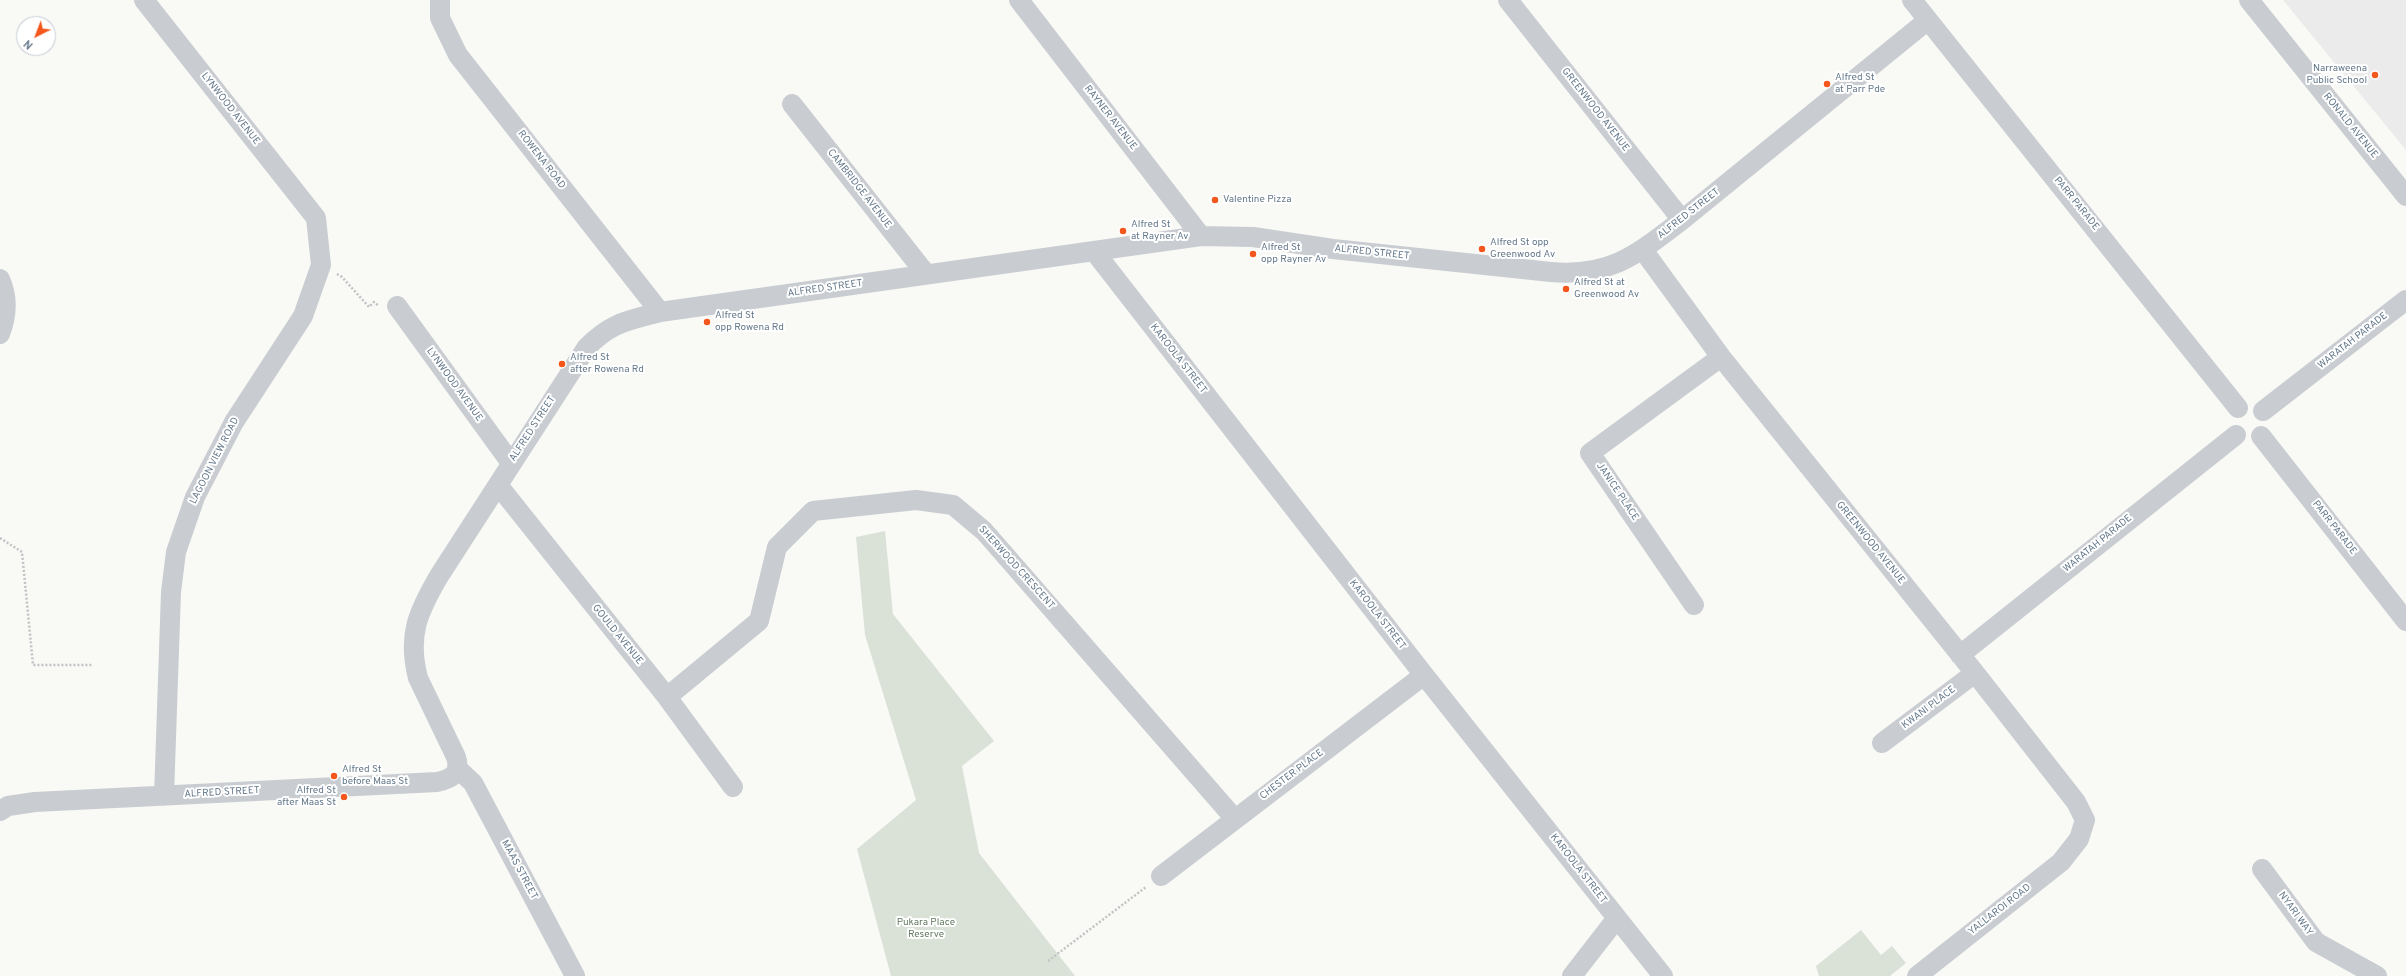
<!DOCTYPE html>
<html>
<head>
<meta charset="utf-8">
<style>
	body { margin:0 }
	#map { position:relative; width:2406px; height:976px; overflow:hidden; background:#f9f9f6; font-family:Overpass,sans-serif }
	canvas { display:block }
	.north { position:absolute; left:16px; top:16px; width:40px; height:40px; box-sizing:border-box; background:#fff; border:1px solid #c1c9d1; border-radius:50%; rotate:222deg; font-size:11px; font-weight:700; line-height:16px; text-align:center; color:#65798b }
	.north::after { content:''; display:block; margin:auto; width:14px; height:18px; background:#f4561b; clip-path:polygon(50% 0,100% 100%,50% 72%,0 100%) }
</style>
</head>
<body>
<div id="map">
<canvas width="2406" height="976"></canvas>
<div class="north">N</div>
</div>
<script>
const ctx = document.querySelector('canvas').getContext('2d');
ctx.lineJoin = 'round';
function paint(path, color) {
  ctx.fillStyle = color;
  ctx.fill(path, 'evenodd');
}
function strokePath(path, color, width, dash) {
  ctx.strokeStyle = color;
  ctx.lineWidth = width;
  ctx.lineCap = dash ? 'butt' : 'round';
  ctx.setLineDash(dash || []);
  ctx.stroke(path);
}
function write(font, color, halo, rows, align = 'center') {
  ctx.font = font + ' Overpass,sans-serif';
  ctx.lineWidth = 4;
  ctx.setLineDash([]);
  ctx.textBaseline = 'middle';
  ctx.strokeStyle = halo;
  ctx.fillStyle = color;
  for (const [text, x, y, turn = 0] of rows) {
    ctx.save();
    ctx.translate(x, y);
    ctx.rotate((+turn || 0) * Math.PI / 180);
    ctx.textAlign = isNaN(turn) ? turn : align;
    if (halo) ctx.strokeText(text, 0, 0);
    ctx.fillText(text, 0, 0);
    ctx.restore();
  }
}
paint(new Path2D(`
	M2283,0h123v150z`), '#eaebea');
paint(new Path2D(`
	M885,531l8,83 101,127 -32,25 17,87 96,123h-184l-34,-127 59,-49 -51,-165 -9,-98z
	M1861,930l20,25 11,-9 14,17 -16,13h-71l-3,-10z`), '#dae2d7');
strokePath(new Path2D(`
	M337,274l5,3 27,30 5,-5 5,4
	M0,538l22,14 11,113h60
	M1048,961l98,-74`), '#c0c3c5', 2.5, [2, 2]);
strokePath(new Path2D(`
	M144,0l172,218 5,47 -18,51 -69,106 -39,75 -19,55 -5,40 -7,204
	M440,0v18l18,37 202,257
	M1019,0l182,236
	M1508,0l174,220
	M1912,0l326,408
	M2249,0l157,196
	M792,104l134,170
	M1643,250l78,107 254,316 101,129 9,18 -6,19 -18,23 -144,114
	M1094,251l330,424 239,301
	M0,279c8,18 7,37 0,55
	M397,306l114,157
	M2263,411l143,-111
	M2261,436l145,185
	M498,485l169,212 66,90
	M1694,605l-104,-152 131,-96
	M1960,655l276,-220
	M667,697l92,-76 18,-74 36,-36 103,-11 37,5 31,26 251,288
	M1882,743l93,-70
	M458,769l15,14 102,193
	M0,811l8,-5 27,-4 402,-20c15,-3 24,-9 19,-25l-38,-79c-11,-43 0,-66 21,-102l148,-229c25,-25 40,-26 73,-35l541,-76 52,1 80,12 218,23c60,5 85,-17 131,-52l246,-200
	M2262,869l54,73 61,34
	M1161,876l263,-201
	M1572,976l45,-58`), '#c9cdd1', 20);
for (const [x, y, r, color] of [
	[2375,75,4,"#f4561b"],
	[1827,84,4,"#f4561b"],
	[1215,200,4,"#f4561b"],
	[1123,231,4,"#f4561b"],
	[1482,249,4,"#f4561b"],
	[1253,254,4,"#f4561b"],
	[1566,289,4,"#f4561b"],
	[707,322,4,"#f4561b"],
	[562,364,4,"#f4561b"],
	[334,776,4,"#f4561b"],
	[344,797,4,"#f4561b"]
]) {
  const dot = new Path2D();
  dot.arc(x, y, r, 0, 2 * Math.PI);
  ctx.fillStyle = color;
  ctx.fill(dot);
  strokePath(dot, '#fff', 1.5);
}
write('10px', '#65798b', '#fff', [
	["Narraweena",2367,69,"right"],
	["Public School",2367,81,"right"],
	["Alfred St",1835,78],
	["at Parr Pde",1835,90],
	["Valentine Pizza",1223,200],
	["Alfred St",1131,225],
	["at Rayner Av",1131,237],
	["Alfred St opp",1490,243],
	["Greenwood Av",1490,255],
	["Alfred St",1261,248],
	["opp Rayner Av",1261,260],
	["Alfred St at",1574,283],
	["Greenwood Av",1574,295],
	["Alfred St",715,316],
	["opp Rowena Rd",715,328],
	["Alfred St",570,358],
	["after Rowena Rd",570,370],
	["Alfred St",342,770],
	["before Maas St",342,782],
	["Alfred St",336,791,"right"],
	["after Maas St",336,803,"right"]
], 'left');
write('10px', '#65798b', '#fff', [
	["LYNWOOD AVENUE",230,109,52],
	["GREENWOOD AVENUE",1595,110,52],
	["RAYNER AVENUE",1110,118,52],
	["RONALD AVENUE",2350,126,51],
	["ROWENA ROAD",541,160,52],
	["CAMBRIDGE AVENUE",859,189,52],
	["PARR PARADE",2076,204,51],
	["ALFRED STREET",1689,214,-38],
	["ALFRED STREET",1372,253,6],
	["ALFRED STREET",825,289,-8],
	["WARATAH PARADE",2353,341,-38],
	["KAROOLA STREET",1178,359,52],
	["LYNWOOD AVENUE",454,385,54],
	["ALFRED STREET",533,429,-57],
	["LAGOON VIEW ROAD",215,461,-63],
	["JANICE PLACE",1617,492,56],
	["PARR PARADE",2334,528,52],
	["GREENWOOD AVENUE",1870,543,51],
	["WARATAH PARADE",2098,544,-39],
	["SHERWOOD CRESCENT",1016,568,48],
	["KAROOLA STREET",1377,615,52],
	["GOULD AVENUE",617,635,51],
	["KWANI PLACE",1929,708,-37],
	["CHESTER PLACE",1292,775,-37],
	["ALFRED STREET",222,793,-3],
	["KAROOLA STREET",1578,869,52],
	["MAAS STREET",519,870,62],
	["YALLAROI ROAD",2000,910,-38],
	["NYARI WAY",2295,914,54]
]);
write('10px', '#657b61', '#fff', [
	["Pukara Place",926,923],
	["Reserve",926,935]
]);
</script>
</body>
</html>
